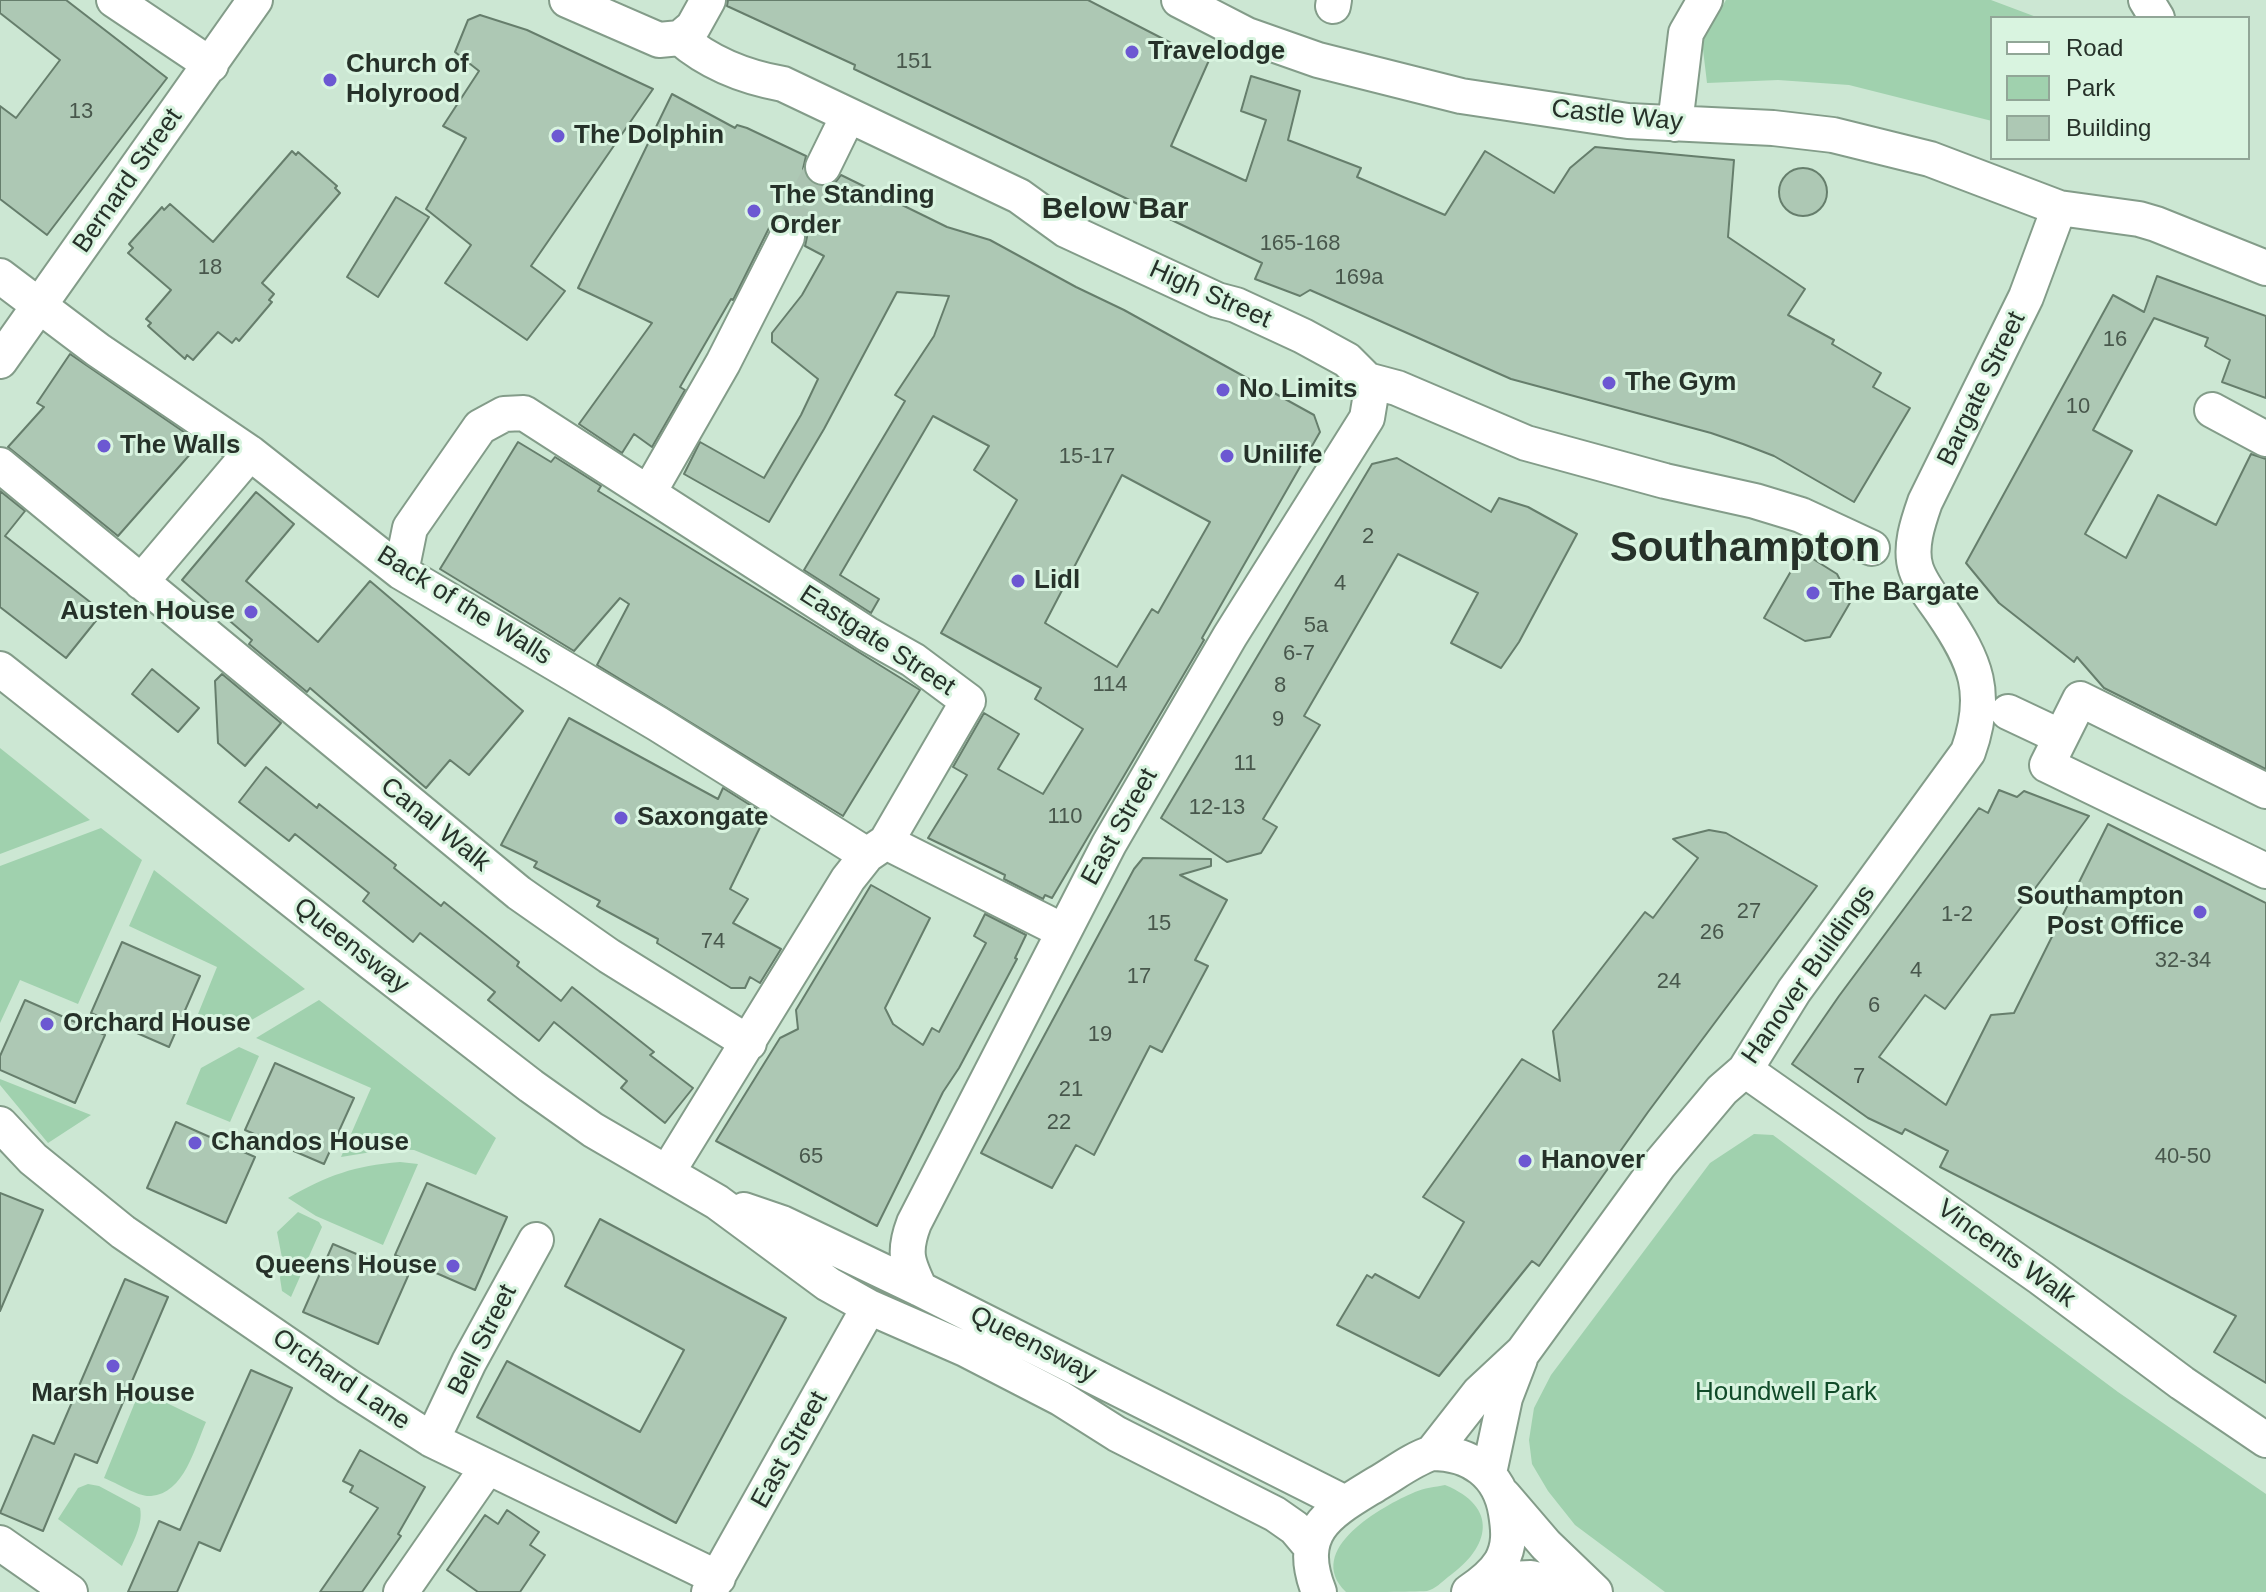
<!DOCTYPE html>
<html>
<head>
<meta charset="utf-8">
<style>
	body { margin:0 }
	#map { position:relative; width:2266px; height:1592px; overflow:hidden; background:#cce7d3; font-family:Arial,sans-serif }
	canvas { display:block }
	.legend { position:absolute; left:1990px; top:16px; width:260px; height:144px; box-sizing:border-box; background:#d9f4e0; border:2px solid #91a697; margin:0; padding:10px 14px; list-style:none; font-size:24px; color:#263129 }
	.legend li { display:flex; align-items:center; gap:16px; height:40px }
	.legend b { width:40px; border:2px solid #91a697 }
</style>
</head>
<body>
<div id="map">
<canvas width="2266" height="1592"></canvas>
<ul class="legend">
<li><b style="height:10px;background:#fff"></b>Road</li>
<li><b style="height:22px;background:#a0d1ae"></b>Park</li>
<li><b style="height:22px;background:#adc8b4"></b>Building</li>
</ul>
</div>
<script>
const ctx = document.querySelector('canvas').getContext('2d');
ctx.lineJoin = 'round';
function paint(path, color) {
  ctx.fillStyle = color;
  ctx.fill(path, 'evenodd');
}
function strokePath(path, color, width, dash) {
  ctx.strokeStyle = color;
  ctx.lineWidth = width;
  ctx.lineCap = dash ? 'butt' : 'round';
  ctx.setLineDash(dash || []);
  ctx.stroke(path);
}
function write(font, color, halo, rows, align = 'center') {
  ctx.font = font + ' Arial,sans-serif';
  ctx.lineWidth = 6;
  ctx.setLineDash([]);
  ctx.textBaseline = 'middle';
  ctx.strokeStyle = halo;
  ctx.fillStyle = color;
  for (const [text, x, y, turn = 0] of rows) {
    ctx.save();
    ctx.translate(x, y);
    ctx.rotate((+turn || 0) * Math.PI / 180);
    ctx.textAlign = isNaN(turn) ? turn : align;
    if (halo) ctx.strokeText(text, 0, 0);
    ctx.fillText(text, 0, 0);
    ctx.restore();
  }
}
paint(new Path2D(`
	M1726,0h265l48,18h-47v103l-143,-36 -71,-5 -71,3 -5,-42z
	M0,748l90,72 -90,34z
	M101,828l41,32 -64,144 -58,-24 -20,43v-157z
	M154,870l151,119 -69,40 -38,-15 19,-47 -88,-41z
	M319,1000l177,138 -20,37 -62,-25 -24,-1 -49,8 30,-69 -115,-50z
	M239,1047l20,9 -29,66 -44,-18 15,-36z
	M0,1079l91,36 -43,28 -48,-58z
	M1754,1134l19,1 345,257 148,102v98h-601l-90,-67 -27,-34 -16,-27 -3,-24 5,-32 17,-33 159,-212z
	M400,1162l18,2 -35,81 -67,-29 -28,-18c40,-23 66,-32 112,-36z
	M298,1212l21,10 3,5 -31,70 -9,-6 -2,-13 3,-15 -6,-31z
	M140,1390l66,32c-11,25 -22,72 -55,74 -13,1 -34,-13 -47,-18z
	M88,1484l11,2 41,22c4,19 -11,41 -18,58l-64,-47 20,-31z
	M1445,1485c54,22 46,62 3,92 -6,5 -13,12 -21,14 -16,1 -62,1 -81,1 -43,-42 36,-86 69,-100 9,-4 20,-5 30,-7z`), '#a0d1ae');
const building = new Path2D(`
	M0,0h66l101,78 -120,157 -47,-36v-93l16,12 44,-58 -60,-47z
	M728,0h360l89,46 33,12 -39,88 75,35 20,-61 -25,-9 10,-35 49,15 -12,49 73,28 -4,9 88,38 40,-64 69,42 16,-25 25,-21 139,13 -6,77 77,52 -17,26 46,25 -2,4 49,29 -8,14 37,21 -56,94 -80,-46 -31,-12 -32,-11 -200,-54 -201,-89 -10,6 -45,-17 7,-16 -408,-194 1,-4 -128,-59z
	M480,15l47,15 126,59 -122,177 34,25 -38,49 -82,-57 26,-38 -45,-36 40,-71 -23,-12 36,-55 -24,-19 13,-32z
	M672,94l63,34 2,-3 10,3 59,28 -3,13 3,8 8,8 11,2 10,-4 6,-8 106,52 43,13 86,47 48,23 190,105 6,17 -118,206 2,2 -152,258 -7,-3 -2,4 -39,-20 1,-4 -77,-37 39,-63 -14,-8 31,-54 35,21 -21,35 45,25 40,-65 -48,-30 6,-11 -100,-55 76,-133 -43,-30 15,-24 -56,-30 -93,159 39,24 -8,14 -67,-43 101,-169 -10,-6 39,-59 15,-40 -52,-4 -73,137 -55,93 -85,-48 16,-32 64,36 37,-63 17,-36 -46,-37v-9l30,-38 22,-39 -19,-10 2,-9 -3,-10 -9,-8 -8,-2 -10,3 -8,8 -36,72 -2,-1 -51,88 5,3 -33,57 -18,-13 -12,19 -43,-29 73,-101 -74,-35zM1122,475l88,47 -52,91 -6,-4 -35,58 -72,-44z
	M292,151l4,4 2,-3 39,34 -2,2 5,5 -78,90 12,11 -5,6 3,2 -33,39 -3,-3 -4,5 -14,-11 -25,28 -6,-5 -2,4 -37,-33 3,-3 -5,-4 25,-29 -43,-37 5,-5 -4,-4 33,-37 2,3 6,-6 43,38z
	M1779 192a24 24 0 1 1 48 0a24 24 0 1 1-48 0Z
	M396,197l33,20 -51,80 -31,-20z
	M2157,276l109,40v82l-44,-16 8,-22 -25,-14 3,-8 -54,-20 -61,112 39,21 -47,83 41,24 32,-63 58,30 35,-71 15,5v310l-162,-81 -27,-31 -3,5 -75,-59 -33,-40 147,-268 31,17z
	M70,354l130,89 -82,93 -110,-89 36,-40 -7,-4z
	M518,442l33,20 4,-5 46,29 -3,5 322,199 -77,126 -246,-151 32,-61 -9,-6 -46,53 -134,-82z
	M1397,458l94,54 8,-14 29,9 49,27 -58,108 -18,26 -50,-25 27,-50 -80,-39 -94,162 16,9 -57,94 14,8 -16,26 -34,9 -66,-44 211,-354z
	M0,491l25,20 -20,25 98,76 -37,46 -66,-51z
	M256,492l38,32 -48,57 72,61 52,-61 153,130 -54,64 -19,-15 -24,28 -116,-100 -3,4 -58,-48 3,-4 -70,-60z
	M1802,552l35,22 14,27 -21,36 -25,4 -41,-23z
	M152,669l47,39 -21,24 -46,-38z
	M222,674l59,49 -36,43 -27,-23 -3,-62z
	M569,718l149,81 5,-11 43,27 -36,74 18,10 -15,24 48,26 -21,34 -10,-6 -5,11h-14l-74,-45 1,-4 -61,-33 3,-5 -66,-34 3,-5 -36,-17z
	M266,767l51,41 2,-4 77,61 -2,3 47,38 3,-4 75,60 -2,4 44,35 11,-14 82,65 -4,3 43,33 -28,35 -44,-35 6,-7 -73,-59 -15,19 -51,-41 7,-8 -75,-59 -7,9 -50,-41 6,-8 -74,-59 -6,7 -50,-39z
	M1999,790l18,7 7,-6 65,25 -144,193 -20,-14 -46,62 67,48 45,-90 23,-2 94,-189 158,79v480l-52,-31 22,-36 -296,-149 8,-16 -43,-22 -3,5 -34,-16 -76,-54 47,-68 140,-188 9,5z
	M1709,830l17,3 91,53 -169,226 -109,154 -7,-5 -93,115 -102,-51 30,-50 5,3 3,-4 44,24 45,-76 -41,-25 99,-138 38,22 -7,-50 92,-119 8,6 45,-60 -25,-19z
	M1143,858l68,1v7l-31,9 47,25 -32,60 13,6 -46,86 -12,-6 -56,109 -18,-10 -24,43 -71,-35 153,-284z
	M871,885l59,33 -45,90 8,16 30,21 9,-17 7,4 47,-89 -12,-7 11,-22 41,21 -11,23 2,1 -58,109 -16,24 -66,134 -161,-85 64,-103 18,-9 -2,-19z
	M122,942l78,34 -31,71 -78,-34z
	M25,1000l80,35 -30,68 -75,-33v-14z
	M275,1063l79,35 -30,66 -79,-34z
	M176,1122l79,35 -29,66 -79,-35z
	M427,1183l80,34 -32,73 -80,-35z
	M0,1193l43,17 -43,101z
	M600,1219l186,99 -110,205 -199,-106 30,-56 133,71 44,-82 -119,-64z
	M333,1244l75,32 -30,68 -75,-32z
	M125,1279l43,18 -71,166 -22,-9 -32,77 -43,-18 33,-78 21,9z
	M251,1370l41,18 -72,163 -21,-9 -22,50h-49l31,-71 21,9z
	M360,1450l65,37 -27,47 3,2 -39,56h-42l58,-84 -28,-16 3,-6 -10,-5z
	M507,1510l32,22 -9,13 15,10 -25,37h-42l-31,-22 38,-55 13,9z`);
paint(building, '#adc8b4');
strokePath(building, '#667e6c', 2);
strokePath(new Path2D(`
	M787,237l36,-70`), '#abc3b1', 34, [34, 17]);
const minor = new Path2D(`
	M114,0l97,65
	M567,0l92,40 21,-2c30,26 64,39 103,46l236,112 47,34 151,70 19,5 67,31 44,24 20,20 30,8 129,55 139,38 90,20 46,14 71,33
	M1179,0l68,35 71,25 143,36 167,25 145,7 60,7 97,24 129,49 80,11 17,5 110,44
	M2146,0l11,18
	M1333,6l1,-6
	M680,38l13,-11 15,-27
	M1675,124l11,-91 19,-33
	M823,167l25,-51
	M0,276l98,74 152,103 151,119 257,152 209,131
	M0,361l255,-361
	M2212,410l54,29
	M0,465l519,428 90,63 140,87
	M649,492l74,-129 64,-126
	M401,572l9,-44 70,-101 24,-13 20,-1 343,221 46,26 55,41 -82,141 -19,13 -19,24 -181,294
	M141,582l109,-129
	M0,669l372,294 159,123 62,44 124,72 111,82 41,23 96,42 95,49 57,36 158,80 20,14 16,19
	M2008,712l53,25
	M2266,791l-186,-92 -33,66 219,106
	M886,842l177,89
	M1745,1070l296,208 141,105 84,57
	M0,1124l33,35 90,73 226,155 83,53 286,138
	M744,1210l38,13 138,66 423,213
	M920,1289c-13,-27 -17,-37 -6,-66l195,-379 121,-208 137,-218 3,-18 -3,-20
	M432,1440l37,-78 67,-122
	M1432,1453l47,-60 44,-41 136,-187 63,-75 23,-20 49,-79 174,-239c21,-59 8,-90 -26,-140 -9,-13 -21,-28 -26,-43 -7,-21 2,-47 9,-67l101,-205 33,-89
	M1489,1473l16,-75 15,-39
	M1504,1496l42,49 49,47
	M0,1543l70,49
	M1486,1580l45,-2 57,14
	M401,1592l86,-124
	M709,1592l160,-285
	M1319,1592c-25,-63 12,-80 59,-109 17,-10 35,-24 54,-30 39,0 68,21 74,60 3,18 4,33 -5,49 -8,13 -20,22 -32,30`);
strokePath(minor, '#839c89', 38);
strokePath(minor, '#fff', 34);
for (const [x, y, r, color] of [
	[1132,52,8,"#6c58d2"],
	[330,80,8,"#6c58d2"],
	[558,136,8,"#6c58d2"],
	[754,211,8,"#6c58d2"],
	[1609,383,8,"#6c58d2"],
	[1223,390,8,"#6c58d2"],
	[104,446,8,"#6c58d2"],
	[1227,456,8,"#6c58d2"],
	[1018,581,8,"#6c58d2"],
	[1813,593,8,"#6c58d2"],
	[251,612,8,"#6c58d2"],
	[621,818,8,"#6c58d2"],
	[2200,912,8,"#6c58d2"],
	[47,1024,8,"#6c58d2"],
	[195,1143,8,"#6c58d2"],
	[1525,1161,8,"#6c58d2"],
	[453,1266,8,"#6c58d2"],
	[113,1366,8,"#6c58d2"]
]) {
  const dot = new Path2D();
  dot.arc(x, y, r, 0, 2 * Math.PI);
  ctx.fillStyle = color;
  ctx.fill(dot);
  strokePath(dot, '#d9f4e0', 3);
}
write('22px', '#48574c', null, [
	["151",914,62],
	["13",81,112],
	["165-168",1300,244],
	["18",210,268],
	["169a",1359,278],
	["16",2115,340],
	["10",2078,407],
	["15-17",1087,457],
	["2",1368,537],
	["4",1340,584],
	["5a",1316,626],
	["6-7",1299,654],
	["114",1110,685],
	["8",1280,686],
	["9",1278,720],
	["11",1245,764],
	["12-13",1217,808],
	["110",1065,817],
	["27",1749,912],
	["1-2",1957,915],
	["15",1159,924],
	["26",1712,933],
	["74",713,942],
	["32-34",2183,961],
	["4",1916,971],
	["17",1139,977],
	["24",1669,982],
	["6",1874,1006],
	["19",1100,1035],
	["7",1859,1077],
	["21",1071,1090],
	["22",1059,1123],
	["65",811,1157],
	["40-50",2183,1157]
]);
write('bold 26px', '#263129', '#d9f4e0', [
	["Travelodge",1148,52],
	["Church of",346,65],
	["Holyrood",346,95],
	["The Dolphin",574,136],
	["The Standing",770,196],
	["Order",770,226],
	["The Gym",1625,383],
	["No Limits",1239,390],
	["The Walls",120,446],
	["Unilife",1243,456],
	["Lidl",1034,581],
	["The Bargate",1829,593],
	["Austen House",235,612,"right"],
	["Saxongate",637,818],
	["Southampton",2184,897,"right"],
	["Post Office",2184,927,"right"],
	["Orchard House",63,1024],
	["Chandos House",211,1143],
	["Hanover",1541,1161],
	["Queens House",437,1266,"right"],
	["Marsh House",113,1394,"center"]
], 'left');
write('26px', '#263129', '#d9f4e0', [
	["Castle Way",1617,116,6],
	["Bernard Street",128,181,-55],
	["High Street",1210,295,24],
	["Bargate Street",1982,389,-64],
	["Back of the Walls",464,606,32],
	["Eastgate Street",877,641,33],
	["Canal Walk",435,825,39],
	["East Street",1120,827,-61],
	["Queensway",351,946,38],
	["Hanover Buildings",1809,975,-55],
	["Vincents Walk",2006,1254,36],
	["Bell Street",483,1340,-63],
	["Queensway",1033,1345,27],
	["Orchard Lane",341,1380,34],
	["East Street",790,1450,-61]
]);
write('26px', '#104a28', '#d9f4e0', [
	["Houndwell Park",1786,1393]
]);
write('bold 30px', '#263129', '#d9f4e0', [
	["Below Bar",1115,210]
]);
write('bold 42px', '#263129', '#d9f4e0', [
	["Southampton",1745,549]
]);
</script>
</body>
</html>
